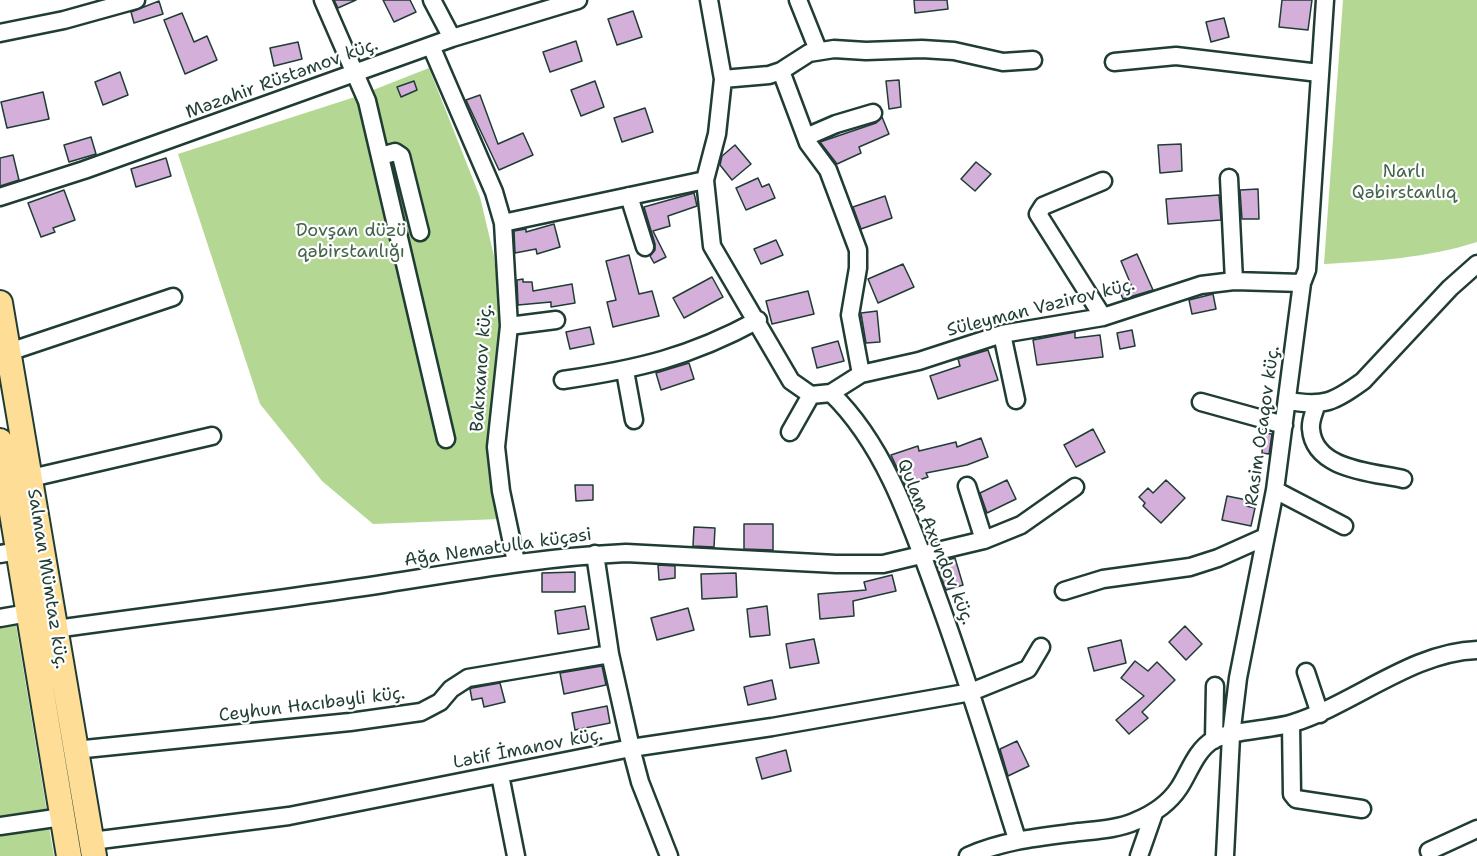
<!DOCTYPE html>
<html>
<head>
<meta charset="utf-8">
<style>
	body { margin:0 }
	canvas { display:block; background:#fff }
</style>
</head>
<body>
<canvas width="1477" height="856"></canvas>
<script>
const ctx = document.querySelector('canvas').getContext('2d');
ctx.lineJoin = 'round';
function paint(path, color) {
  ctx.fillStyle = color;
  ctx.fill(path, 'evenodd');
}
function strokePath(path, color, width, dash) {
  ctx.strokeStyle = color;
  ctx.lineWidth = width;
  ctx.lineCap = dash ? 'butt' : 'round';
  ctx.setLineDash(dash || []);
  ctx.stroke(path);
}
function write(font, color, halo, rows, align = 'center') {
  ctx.font = font + ' "Shantell Sans",sans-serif';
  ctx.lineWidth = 4.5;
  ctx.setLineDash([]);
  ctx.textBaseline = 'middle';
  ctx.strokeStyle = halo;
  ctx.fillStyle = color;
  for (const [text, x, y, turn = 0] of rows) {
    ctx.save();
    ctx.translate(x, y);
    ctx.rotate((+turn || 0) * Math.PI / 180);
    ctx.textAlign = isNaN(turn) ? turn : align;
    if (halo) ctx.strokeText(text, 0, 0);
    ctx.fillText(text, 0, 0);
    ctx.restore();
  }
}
paint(new Path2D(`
	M1343,0h134v242c-50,16 -101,19 -153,22z
	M429,68l51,129 14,59 9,87 -13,78 1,59 9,39 -127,5 -51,-43 -62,-77 -82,-250 180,-58z
	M16,625l31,187 -47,6v-191z
	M49,827l5,29h-54v-21z`), '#b4d893');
const building = new Path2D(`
	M334,0h22l-18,8z
	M383,0h27l6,12 -22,10z
	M914,0h33l1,9 -33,4z
	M1282,0h30l-4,30 -29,-3z
	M159,1l4,13 -29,9 -3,-11z
	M633,11l9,26 -25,8 -9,-26z
	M182,13l12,29 13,-6 10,24 -32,14 -21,-54z
	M1224,18l5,19 -18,5 -5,-20z
	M576,41l6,20 -32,11 -7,-20z
	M298,42l4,17 -28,7 -4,-18z
	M120,72l8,23 -25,10 -8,-23z
	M899,80l2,27 -12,2 -3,-28z
	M414,81l3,9 -16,7 -4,-10z
	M595,81l9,26 -23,9 -10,-26z
	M43,92l6,27 -42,9 -6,-26z
	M480,95l18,49 25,-11 10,22 -34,15 -33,-70z
	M645,108l8,24 -31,10 -8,-24z
	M882,117l7,17 -30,13 2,6 -24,11 -17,-22 56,-19z
	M91,137l5,17 -27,8 -5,-17z
	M1181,144l1,27 -22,2 -2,-28z
	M735,145l16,19 -19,16 -12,-15 2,-9z
	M13,155l6,25 -19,6v-28z
	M166,158l5,18 -35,11 -5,-18z
	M976,162l15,12 -16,17 -14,-12z
	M758,178l4,9 7,-3 6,14 -29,12 -10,-22z
	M1258,189l1,30h-17l-2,-29z
	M64,190l11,30 -22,8 2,4 -14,5 -13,-34z
	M694,193l3,13 -29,10 2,10 -17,5 13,26 -12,6 -4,-7 5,-6v-6l-11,-37z
	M1219,195l2,25 -53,4 -2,-25z
	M885,196l7,22 -31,11 -8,-22z
	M554,224l6,23 -23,7 -1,-5 -21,4 -1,-22 12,-2v3z
	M776,240l7,15 -22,9 -7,-15z
	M1137,254l16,36 -30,9 -3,-7 12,-5 -11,-26z
	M629,255l10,39 13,-3 7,25 -46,11 -6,-25 9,-2 -10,-39z
	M903,264l11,23 -36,16 -10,-24z
	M712,277l11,20 -39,21 -11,-20z
	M523,279v3h9l1,9 39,-7 3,19 -24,4v-5l-33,3 -1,-25z
	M808,291l6,23 -42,10 -6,-23z
	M1213,294l3,15 -24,5 -3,-14z
	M877,311l3,31 -14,1 -5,-30z
	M590,327l4,17 -24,5 -4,-17z
	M1132,330l3,16 -15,3 -3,-16z
	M1075,332v6l25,-3 3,22 -66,8 -4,-25z
	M838,341l6,20 -27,7 -5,-20z
	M988,350l10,30 -60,19 -8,-23 30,-10 -2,-7z
	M689,363l5,16 -33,11 -5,-17z
	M1093,429l12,23 -29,15 -12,-22z
	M1263,433l9,1 -3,20 -7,-1z
	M981,438l7,19 -21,8 -41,8 2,4 -23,8 -14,-30 27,-9 1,5 37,-9 1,5z
	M1007,480l9,19 -29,14 -7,-20z
	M1166,480l19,18 -24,25 -18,-17 2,-3 -6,-6 9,-9 5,5z
	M575,485h18v15l-17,1z
	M1227,496l20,4 -1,6 9,2 -4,18 -29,-6z
	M744,524h29v26l-29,-1z
	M694,527l21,1 -1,19 -21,-1z
	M955,558l8,27 -17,5 -10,-27z
	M658,565l17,1v12l-16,2z
	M575,572v20h-33v-19z
	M736,573l1,24 -35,2 -1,-25z
	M892,575l4,16 -43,10 1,15 -34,3 -2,-25 48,-4 -2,-8z
	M585,606l4,23 -31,5 -3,-23z
	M767,606l3,29 -20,2 -3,-28z
	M688,608l6,22 -37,10 -6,-22z
	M1185,626l17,18 -16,16 -17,-18z
	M814,639l5,24 -29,5 -4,-24z
	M1121,640l5,23 -32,8 -6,-23z
	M1135,661l13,10 9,-9 18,18 -33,32 6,6 -19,16 -13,-14 28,-24 -23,-18z
	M602,666l4,19 -42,9 -4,-21z
	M772,680l4,19 -28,6 -4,-18z
	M500,683l5,19 -21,5 -2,-9 -10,2 -2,-11 2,-1z
	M607,706l3,17 -35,7 -3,-17z
	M1017,741l12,25 -21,10 -8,-27z
	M786,750l5,21 -29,8 -6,-21z`);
paint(building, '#d3afda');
strokePath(building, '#1f3d34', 1.5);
const minor = new Path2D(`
	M323,0l44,101 79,338
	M432,0l20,38
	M709,0l14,79 -6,55 -12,46 7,66 79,135 20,14 20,-2c54,52 80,131 105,200 30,81 55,164 81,246
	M798,0l20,50
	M0,33l64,-13 72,-20
	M431,46l63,146 9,31 6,103 -13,121 5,44 15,71
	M1114,62l62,-6 143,17
	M781,71l27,72 20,27 30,80v18l-8,47 11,59
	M723,79l46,-4 12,-4 28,-18 25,-4 32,2 56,-2 32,2 49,11 30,-2
	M806,137l30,-13 37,-11
	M381,156l14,-4 6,4 19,76
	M1229,178l5,103
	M629,196l16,51
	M0,197l84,-27 368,-132 126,-38
	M503,223l202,-43
	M1103,317l-65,-103 5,-8 60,-25
	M509,326l47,-6
	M1002,334l14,66
	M9,352l164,-55
	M625,371l9,49
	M563,380c75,-11 127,-23 195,-60
	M831,393l30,-19 58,-13 83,-27 101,-17 98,-32 33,-4 68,2
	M1289,401c35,6 45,1 74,-20l87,-93 27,-24
	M1201,402l83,23
	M1316,406c-2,7 -6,15 -5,23 3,41 61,43 92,50
	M790,432l21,-37
	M31,478l181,-42
	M967,486l17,54
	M1275,490l69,36
	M0,554l18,-3
	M595,554l15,100 21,94 9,34 29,74
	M1064,591l39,-12 87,-12 28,-9 47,-21
	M0,618l28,-5
	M56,629c107,-15 214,-28 321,-44 83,-13 164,-28 249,-32l210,11h47l101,-24 37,-15 54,-38
	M1306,672l14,42
	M1291,724l1,70 4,5 66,10
	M1214,740l1,-54
	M75,750l275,-28 71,-10 19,-10 11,-13 17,-11 142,-24
	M500,775l16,81
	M0,826l62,-9
	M92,841l197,-25 342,-68 141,-21 199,-35 57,-23 13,-22
	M1429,851l48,-22
	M968,856c36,-16 72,-19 111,-24 19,-2 39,-3 57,-11 17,-7 33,-18 43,-33 10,-15 17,-38 34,-48 18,-10 58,-10 80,-17 61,-19 119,-71 184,-73
	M1139,856l15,-43
	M1225,856l6,-120 7,-58 37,-188 27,-207 5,-13 18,-270`);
const highway = new Path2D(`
	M0,303l94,553
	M0,441l69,415`);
strokePath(minor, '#1f3d34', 21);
strokePath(highway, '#1f3d34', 28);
strokePath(minor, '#fff', 16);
strokePath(highway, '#fedd96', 24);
write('18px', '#1f3d34', '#fff', [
	["Məzahir Rüstəmov küç.",282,79,-20],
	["Süleyman Vəzirov küç.",1041,308,-14],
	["Bakıxanov küç.",482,368,-86],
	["Rasim Ocaqov küç.",1263,426,-82],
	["Qulam Axundov küç.",935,542,68],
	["Ağa Nemətulla küçəsi",498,548,-8],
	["Salman Mümtaz küç.",47,579,81],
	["Ceyhun Hacıbəyli küç.",312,705,-7],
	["Lətif İmanov küç.",528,749,-11]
]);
write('18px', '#44644c', '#fff', [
	["Narlı",1404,172],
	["Qəbirstanlıq",1404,193],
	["Dovşan düzü",351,231],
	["qəbirstanlığı",351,252]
]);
</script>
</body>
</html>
